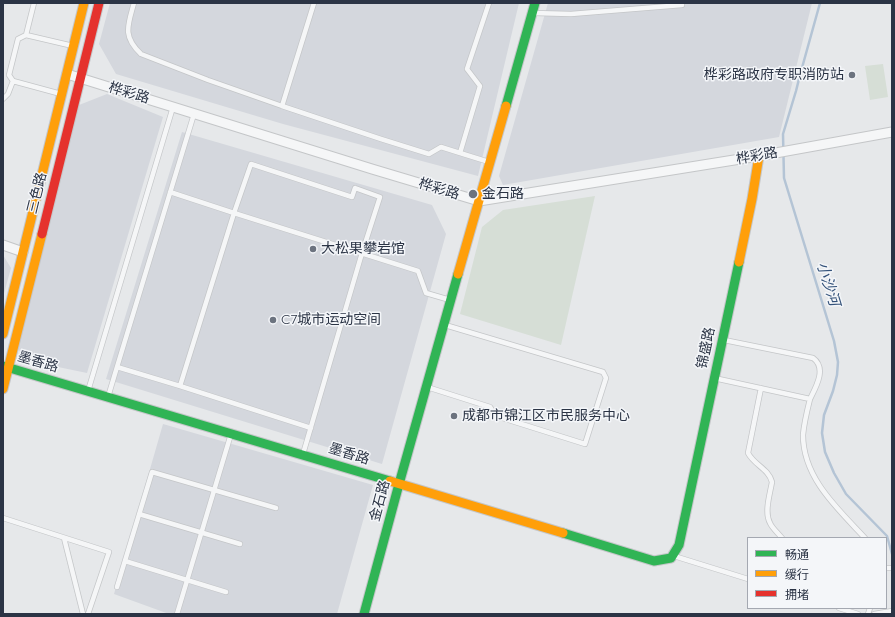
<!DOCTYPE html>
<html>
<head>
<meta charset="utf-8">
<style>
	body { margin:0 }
	#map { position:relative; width:895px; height:617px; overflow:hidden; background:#e6e8ea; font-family:Quicksand,"Noto Sans SC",sans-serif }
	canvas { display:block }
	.frame { position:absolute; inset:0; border:4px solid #2b3445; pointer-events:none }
	.legend { position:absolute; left:747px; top:537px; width:140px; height:72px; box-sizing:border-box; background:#f4f6f9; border:1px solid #a4a8b1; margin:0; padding:5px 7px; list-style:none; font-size:12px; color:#2b3445 }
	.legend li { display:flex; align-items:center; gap:8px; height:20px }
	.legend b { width:20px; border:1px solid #a4a8b1 }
</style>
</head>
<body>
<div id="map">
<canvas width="895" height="617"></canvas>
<div class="frame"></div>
<ul class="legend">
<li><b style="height:5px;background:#30b455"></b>畅通</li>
<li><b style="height:5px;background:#ff9f0a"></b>缓行</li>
<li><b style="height:5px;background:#e5322d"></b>拥堵</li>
</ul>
</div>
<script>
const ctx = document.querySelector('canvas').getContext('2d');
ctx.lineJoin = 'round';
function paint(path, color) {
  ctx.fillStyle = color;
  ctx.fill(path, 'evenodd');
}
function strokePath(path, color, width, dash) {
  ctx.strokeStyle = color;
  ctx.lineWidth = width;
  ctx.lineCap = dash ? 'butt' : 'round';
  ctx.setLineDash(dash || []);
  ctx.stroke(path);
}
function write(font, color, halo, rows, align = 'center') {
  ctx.font = font + ' Quicksand,"Noto Sans SC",sans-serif';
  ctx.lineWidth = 3;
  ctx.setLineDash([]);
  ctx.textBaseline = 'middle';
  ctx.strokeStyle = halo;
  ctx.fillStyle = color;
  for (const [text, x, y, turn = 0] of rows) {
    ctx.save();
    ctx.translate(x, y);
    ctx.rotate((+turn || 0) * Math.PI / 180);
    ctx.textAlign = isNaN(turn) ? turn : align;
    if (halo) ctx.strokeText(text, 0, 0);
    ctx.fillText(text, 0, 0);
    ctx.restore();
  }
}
paint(new Path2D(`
	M110,3h409l-41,173 -195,-52 -167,-50 -17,-30z
	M548,3h264l-33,134 -276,48 -4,-9z
	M107,94l56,23 -76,256 -58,-12 -11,-12 61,-244z
	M182,132l250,73 14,29 -64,230 -276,-85z
	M3,255l8,13 -8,29z
	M163,424l210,61 -36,129h-168l-55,-20z`), '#d4d7dd');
paint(new Path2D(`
	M883,64l5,33 -18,3 -5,-34z
	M595,196l-34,149 -101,-31 22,-87 21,-17z`), '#d6ded6');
strokePath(new Path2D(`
	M820,3l-20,72 -4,16 -13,43 1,44 50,163 4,21 -1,13 -4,16 -9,24 -2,18 3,19 9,21 12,21 41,42 5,18`), '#b4c4d5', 2.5);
const lane = new Path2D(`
	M134,3c-6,22 -12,33 7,51l67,26 74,26 32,-103
	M533,13l38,1 111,-9 -1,-2
	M26,35l47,11
	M13,81l48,13
	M3,99l5,-5 5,-13 -4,-6 9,-36 8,-4 8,-32
	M282,106l99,33 48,15 12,-7 19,6 20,-67 -13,-17 22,-66
	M460,153l29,9
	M170,192l64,21 184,58 8,22 24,7
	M724,340l89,18c14,10 3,29 -3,41
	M117,367l63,19 131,42
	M714,378l96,21c-3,12 -6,24 -7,36 0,43 35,74 62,103
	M180,386l54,-173 17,-49 101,33 3,-9 25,9 -18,56 -59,201
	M427,387l63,20 6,9 89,28 21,-66 -3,-6 -158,-47
	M761,388l-13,65c6,12 21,16 24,29 -2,12 -8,30 -2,41 2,5 8,10 12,15
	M88,391l85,-284
	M108,397l9,-30 77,-253
	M139,514l101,30
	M3,518l106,34 -21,62
	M64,538l19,76
	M674,556l74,23
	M125,561l101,31
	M886,568h6
	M117,587l35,-115 124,36
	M839,608l19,6
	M177,614l54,-180
	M868,614l2,-6
	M874,614l18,-3`);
const street = new Path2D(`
	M67,74l305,95 107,32 280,-45 133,-24
	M3,245l20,7`);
const fast = new Path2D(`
	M506,106l29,-103
	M3,366l387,115
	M563,533l91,28 17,-3 8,-13 60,-283
	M364,614l35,-130 59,-210`);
const slow = new Path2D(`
	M739,262l13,-63 7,-43
	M458,274l48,-168
	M3,334l81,-331
	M3,389l39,-155
	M390,481l173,52`);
const jam = new Path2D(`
	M42,234l57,-231`);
strokePath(lane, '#c4c6c8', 6);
strokePath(street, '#c4c6c8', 11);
strokePath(fast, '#c4c6c8', 11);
strokePath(slow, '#c4c6c8', 11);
strokePath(jam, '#c4c6c8', 11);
strokePath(lane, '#f5f6f7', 4.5);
strokePath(street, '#f5f6f7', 9);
strokePath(fast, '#30b455', 9);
strokePath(slow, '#ff9f0a', 9);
strokePath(jam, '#e5322d', 9);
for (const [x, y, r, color] of [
	[852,75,4,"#6c737f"],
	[473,194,5,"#6c737f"],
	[313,249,4,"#6c737f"],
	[273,320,4,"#6c737f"],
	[454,416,4,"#6c737f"]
]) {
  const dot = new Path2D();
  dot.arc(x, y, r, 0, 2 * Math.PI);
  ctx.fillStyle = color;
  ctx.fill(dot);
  strokePath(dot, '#f4f6f9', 1.5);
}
write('14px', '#2b3445', '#f4f6f9', [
	["桦彩路政府专职消防站",844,75,"right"],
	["金石路",482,194],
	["大松果攀岩馆",321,249],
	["C7城市运动空间",281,320],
	["成都市锦江区市民服务中心",462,416]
], 'left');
write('14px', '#2b3445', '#f4f6f9', [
	["桦彩路",129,93,17],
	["桦彩路",757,156,-10],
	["桦彩路",439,189,17],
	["三色路",37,193,-76],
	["锦盛路",706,348,-78],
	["墨香路",38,362,16],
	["墨香路",349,454,17],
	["金石路",380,501,-75]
]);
write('italic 15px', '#34527a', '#f4f6f9', [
	["小沙河",828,284,73]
]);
</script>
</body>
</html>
